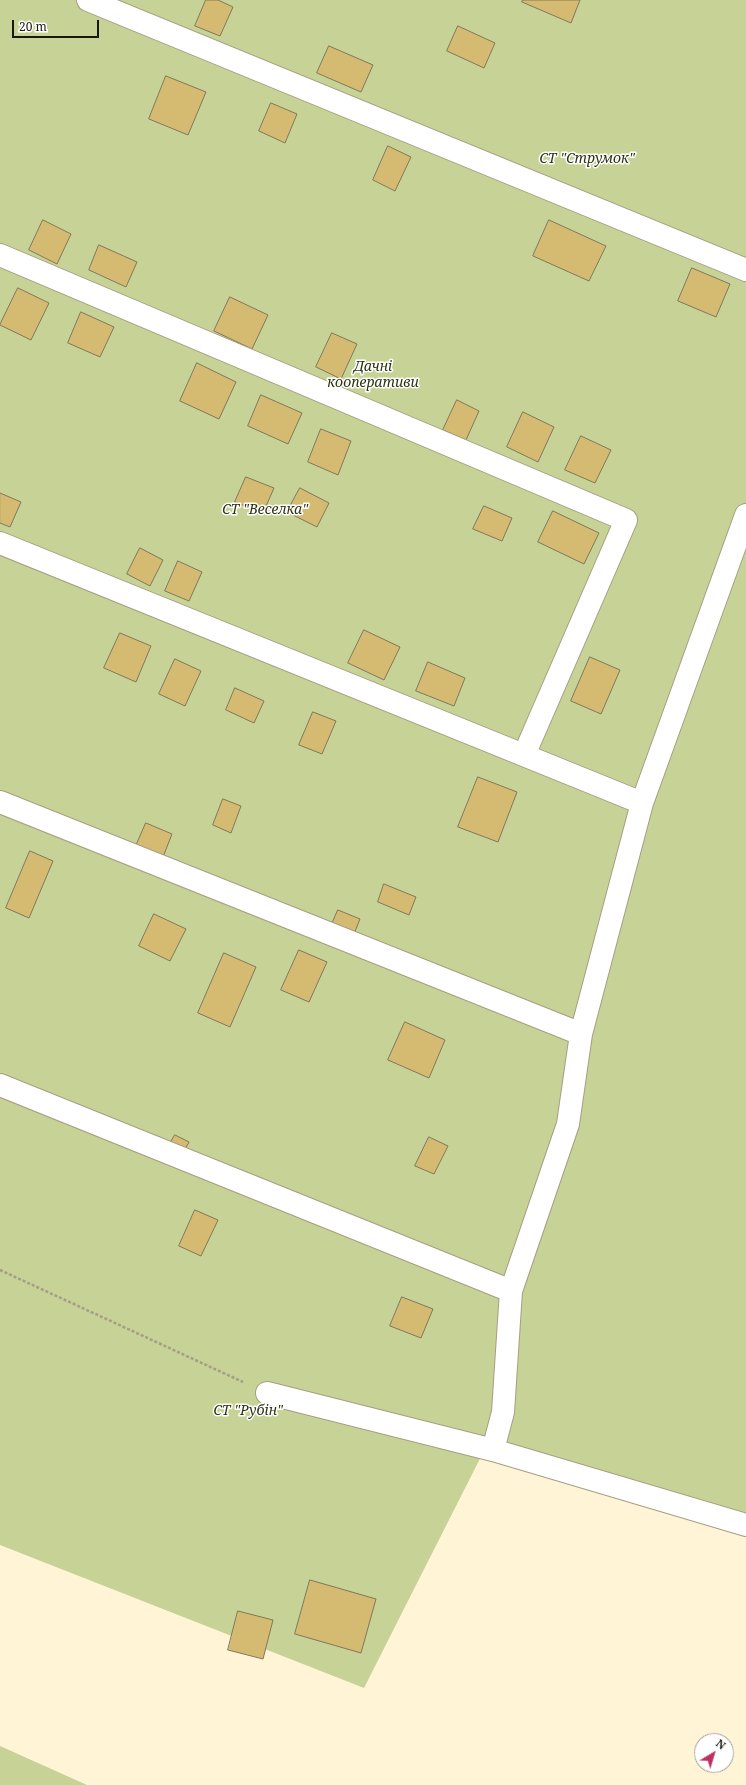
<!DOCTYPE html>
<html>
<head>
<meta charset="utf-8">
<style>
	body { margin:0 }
	#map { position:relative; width:746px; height:1785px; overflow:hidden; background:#fff4d6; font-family:"Noto Serif",serif }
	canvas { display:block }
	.north { position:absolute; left:694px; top:1733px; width:40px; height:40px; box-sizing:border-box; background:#fff; border:1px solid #a4a29e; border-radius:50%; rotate:38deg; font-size:11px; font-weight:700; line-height:16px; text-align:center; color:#1b170d }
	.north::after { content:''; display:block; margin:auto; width:14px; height:18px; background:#be3061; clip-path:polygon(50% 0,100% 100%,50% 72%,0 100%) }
	.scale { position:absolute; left:12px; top:20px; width:87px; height:18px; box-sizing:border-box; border:2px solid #1b170d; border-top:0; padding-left:5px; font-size:12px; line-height:14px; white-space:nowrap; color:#1b170d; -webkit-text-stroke:3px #fff; paint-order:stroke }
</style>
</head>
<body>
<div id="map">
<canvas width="746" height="1785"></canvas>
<div class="north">N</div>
<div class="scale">20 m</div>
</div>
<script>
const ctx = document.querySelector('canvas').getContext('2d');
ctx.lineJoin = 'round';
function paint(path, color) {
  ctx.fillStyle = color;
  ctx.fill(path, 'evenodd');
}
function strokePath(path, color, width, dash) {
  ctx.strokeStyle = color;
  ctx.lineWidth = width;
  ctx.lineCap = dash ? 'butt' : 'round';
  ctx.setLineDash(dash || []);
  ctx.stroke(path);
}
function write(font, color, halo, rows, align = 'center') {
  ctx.font = font + ' "Noto Serif",serif';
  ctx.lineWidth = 3;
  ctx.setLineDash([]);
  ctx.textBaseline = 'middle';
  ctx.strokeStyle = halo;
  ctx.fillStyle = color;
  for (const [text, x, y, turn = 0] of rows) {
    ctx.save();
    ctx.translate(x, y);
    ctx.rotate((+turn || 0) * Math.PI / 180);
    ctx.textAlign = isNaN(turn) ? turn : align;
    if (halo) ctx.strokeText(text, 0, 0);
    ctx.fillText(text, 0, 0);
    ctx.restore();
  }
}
paint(new Path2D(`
	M0,0h746v1525l-253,-75 9,-35 -138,273 -364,-143z
	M0,1746l87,39h-87z`), '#c6d296');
const building = new Path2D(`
	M206,0h12l15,7 -13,29 -25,-10z
	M523,0h57l-9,23 -49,-21z
	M458,26l37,17 -11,25 -37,-17z
	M329,46l44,19 -12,27 -44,-19z
	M166,76l40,16 -18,43 -39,-16z
	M271,103l26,11 -12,29 -26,-12z
	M388,146l23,11 -16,34 -22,-11z
	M43,220l28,14 -14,30 -28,-14z
	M549,220l57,26 -17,35 -56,-25z
	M99,245l38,17 -11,25 -37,-17z
	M692,268l38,16 -14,33 -38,-16z
	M18,288l31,15 -18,37 -31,-15z
	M230,297l38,18 -16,34 -38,-18z
	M81,312l33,15 -14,30 -32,-14z
	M332,333l25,11 -16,35 -25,-12z
	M197,363l39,19 -17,37 -39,-18z
	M261,395l41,18 -14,31 -40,-18z
	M457,400l22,11 -13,29 -23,-10z
	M523,412l31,15 -16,35 -31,-15z
	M321,429l30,12 -13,34 -30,-13z
	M581,436l30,14 -16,33 -30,-13z
	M246,477l28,11 -11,25 -28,-11z
	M300,488l29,15 -12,24 -30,-15z
	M0,493l21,9 -11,25 -10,-4z
	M484,506l28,12 -10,23 -29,-12z
	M553,511l46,22 -15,31 -46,-22z
	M140,548l23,12 -13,26 -23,-12z
	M178,561l24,11 -13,29 -24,-10z
	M364,630l36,17 -16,33 -36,-17z
	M120,633l31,13 -15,36 -32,-14z
	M590,657l30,13 -19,44 -30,-13z
	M175,659l26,12 -16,35 -26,-12z
	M428,662l37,16 -11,28 -38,-15z
	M235,688l29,13 -10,22 -28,-13z
	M313,712l23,9 -14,33 -23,-9z
	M478,777l39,15 -19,50 -40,-15z
	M223,799l18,7 -10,27 -18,-8z
	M146,823l26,11 -9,23 -27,-11z
	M30,851l23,10 -24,57 -23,-10z
	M384,884l32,13 -7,18 -31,-13z
	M338,910l22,9 -6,15 -22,-10z
	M154,914l32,15 -16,32 -31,-15z
	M299,950l28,12 -18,40 -28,-12z
	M224,953l32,14 -26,60 -32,-14z
	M405,1022l40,18 -16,38 -41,-18z
	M175,1135l14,7 -7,13 -14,-8z
	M429,1137l19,9 -14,28 -19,-8z
	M195,1210l23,10 -17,36 -22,-10z
	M402,1297l31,12 -12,29 -31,-12z
	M310,1580l66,19 -15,54 -66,-19z
	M238,1611l35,9 -10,39 -35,-9z`);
paint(building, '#d5bb71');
strokePath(building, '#81785d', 1);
const minor = new Path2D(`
	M88,0l658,270
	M0,255l626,265 -102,235
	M746,515l-104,288 -61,231 -13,90 -57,167 -8,121 -10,38 253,75
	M0,543l642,260
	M0,802l581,232
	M0,1085l511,206
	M267,1393l226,57`);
strokePath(minor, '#a89e83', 24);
strokePath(new Path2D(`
	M0,1270l243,112`), '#a59d87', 2.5, [3, 2]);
strokePath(minor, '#fff', 22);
write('italic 14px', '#2d3312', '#fff', [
	["СТ \"Струмок\"",587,159],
	["Дачні",373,367],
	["кооперативи",373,383],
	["СТ \"Веселка\"",265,510],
	["СТ \"Рубін\"",248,1411]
]);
</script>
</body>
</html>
